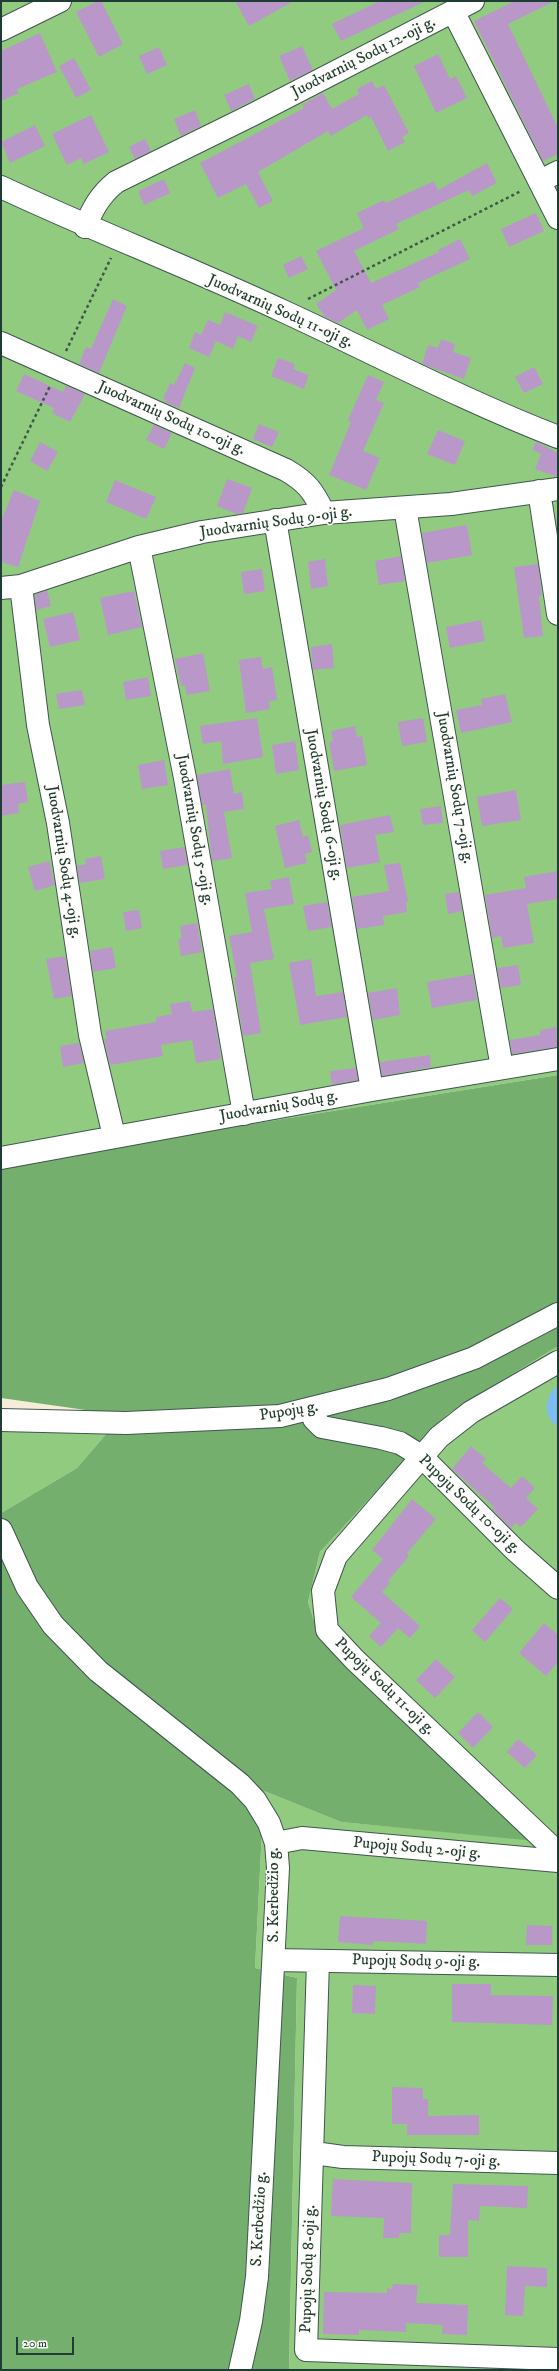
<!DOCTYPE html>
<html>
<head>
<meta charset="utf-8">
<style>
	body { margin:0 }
	#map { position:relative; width:559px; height:2371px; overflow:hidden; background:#f5edda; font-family:"IM FELL DW Pica",serif }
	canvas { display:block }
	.frame { position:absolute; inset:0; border:2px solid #1f3d34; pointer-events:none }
	.scale { position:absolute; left:16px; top:2337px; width:58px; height:18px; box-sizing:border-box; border:2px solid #1f3d34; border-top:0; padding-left:5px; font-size:12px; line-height:14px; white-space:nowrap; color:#1f3d34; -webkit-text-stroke:3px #fdfcf7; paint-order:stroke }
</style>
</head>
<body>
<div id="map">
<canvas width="559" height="2371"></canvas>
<div class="frame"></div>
<div class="scale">20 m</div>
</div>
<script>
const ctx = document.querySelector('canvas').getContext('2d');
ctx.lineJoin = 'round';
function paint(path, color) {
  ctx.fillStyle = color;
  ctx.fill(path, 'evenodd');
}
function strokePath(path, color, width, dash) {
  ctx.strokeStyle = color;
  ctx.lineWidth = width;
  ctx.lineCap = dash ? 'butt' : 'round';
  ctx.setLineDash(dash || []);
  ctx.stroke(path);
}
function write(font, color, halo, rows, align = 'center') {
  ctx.font = font + ' "IM FELL DW Pica",serif';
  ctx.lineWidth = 3;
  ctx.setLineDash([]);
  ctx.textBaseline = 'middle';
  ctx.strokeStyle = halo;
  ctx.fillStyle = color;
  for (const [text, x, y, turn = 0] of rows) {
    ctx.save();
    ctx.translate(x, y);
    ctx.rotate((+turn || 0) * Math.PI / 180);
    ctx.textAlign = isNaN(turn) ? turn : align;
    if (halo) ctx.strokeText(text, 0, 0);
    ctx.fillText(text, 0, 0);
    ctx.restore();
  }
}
paint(new Path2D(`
	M1,1h557v1074l-557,89z
	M558,1346v1024h-269l8,-392 -42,-10 9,-177 77,31 194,18 -215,-200 -12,-38 12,-50 128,-138z
	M1,1427l106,6 -30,35 -76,45z`), '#91cb80');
paint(new Path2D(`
	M558,1075v271l-110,68 -128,138 -12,50 12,38 215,201 -194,-19 -77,-31 -9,177 42,10 -8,392h-288v-857l76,-45 30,-35v-20l-106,-15v-234z`), '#74af6e');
paint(new Path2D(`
	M558,1386v40c-16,-7 -14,-32 0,-40z`), '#7dbdf1');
paint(new Path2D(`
	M98,1h3l22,43 -24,13 -23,-45z
	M235,1h59l-45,25z
	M380,1h46l-85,40 -9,-17z
	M515,1h40l-47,23 50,104v26l-15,7 -69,-140z
	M40,33l17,39 -40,17 2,4 -18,8v-50z
	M302,46l11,24 -23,11 -11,-25z
	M159,47l8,18 -20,9 -8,-18z
	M438,54l12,25 6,-3 11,22 -31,15 -22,-47z
	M74,58l17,32 -15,8 -17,-32z
	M372,81l4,8 8,-4 25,48 -7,4 3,5 -17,9 -17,-34 -3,1 -1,-3 -36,21 -3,-5 -70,41 15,29 -14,7 -13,-24 -28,14 -18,-35 104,-55 -2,-3 21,-12 9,16 27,-15 -2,-5z
	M249,84l6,15 -24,12 -7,-16z
	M195,110l6,16 -20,10 -7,-17z
	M91,115l18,37 -25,12 -3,-6 -14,7 -15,-31z
	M35,125l10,21 -35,17 -9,-21z
	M145,139l6,12 -16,8 -6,-12z
	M487,163l10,20 -25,13 -3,-6 -73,34 3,5 -45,22 17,32 68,-31 -1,-2 22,-11 10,20 -52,24 2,4 -38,18 7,14 -22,11 -10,-20 -19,13 -13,-6 -9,-13 20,-14 -20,-39 48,-23 -7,-15 27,-13 2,3 48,-22 4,9z
	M164,179l6,14 -26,12 -6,-14z
	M536,213l8,18 -35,16 -8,-18z
	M301,256l7,13 -19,9 -6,-13z
	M113,299l14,7 -28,67 -20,-9 7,-17 5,2z
	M225,312l33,14 -7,16 -13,-6 -5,13 -17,-8 -7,16 -20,-9 6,-16 6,3 7,-15 12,5z
	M441,339l14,5 -2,8 18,6 -7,21 -42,-15 6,-19 10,3z
	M278,358l17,6 -2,5 16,6 -5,14 -33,-13z
	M185,363l10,5 -16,40 -14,-6 1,-2 -3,-1 7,-16 4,2z
	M534,367l9,17 -19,9 -9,-16z
	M24,374l39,18 3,-6 19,8 -15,28 -18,-9 2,-5 -38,-17z
	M368,375l16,7 -8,18 8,3 -21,48 17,7 -14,32 -37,-15 22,-53 -3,-2z
	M259,424l20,8 -7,15 -19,-8z
	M154,425l18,8 -8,16 -18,-9z
	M438,430l27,11 -10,24 -28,-11z
	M40,442l18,10 -11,19 -17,-10z
	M536,442l22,11v24l-23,-8 6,-15 -9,-4z
	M227,479l25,9 -9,25 -6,1 -20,-8z
	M115,480l41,17 -10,22 -40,-17z
	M14,490l26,11 -22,66 -17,-5v-41z
	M467,525l5,30 -45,8 -5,-30z
	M401,556l4,25 -26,4 -4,-24z
	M325,559l3,27 -17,3 -3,-27z
	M538,564l4,31 -3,1 4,40 -19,2 -10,-71z
	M262,569l3,22 -21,3 -3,-22z
	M47,590l4,16 -15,4 -1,-15z
	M134,591l8,36 -34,8 -8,-37z
	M73,612l7,28 -30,7 -7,-28z
	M481,620l4,21 -35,7 -4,-21z
	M332,644l2,24 -21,2 -2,-23z
	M203,653l7,38 -23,4 -2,-10 -4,1 -6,-27z
	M261,657l2,12 9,-2 5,33 -8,1 1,8 -24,4 -7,-53z
	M148,677l3,19 -25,4 -3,-18z
	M82,690l3,15 -26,4 -3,-15z
	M505,694l7,28 -51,11 -5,-23 26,-5 -1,-6z
	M257,718l6,39 -40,7 -2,-23 -18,3 -3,-18z
	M423,718l4,24 -25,4 -4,-24z
	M355,726l2,11 5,-1 5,29 -33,6 -5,-29 4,-1 -2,-10z
	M295,741l4,29 -23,4 -4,-29z
	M164,760l4,25 -26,4 -4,-24z
	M230,769l4,25 8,-2 2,17 -20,3 8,46 -20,3 -6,-56h-4l-5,-30z
	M25,782l3,20 -10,2 1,9 -18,3v-31z
	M516,790l5,30 -39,6 -5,-29z
	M441,806l2,17 -20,2 -3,-16z
	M390,815l4,17 -19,3 5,27 -33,6 -7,-43z
	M299,820l4,17 5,-2 4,17 -7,2 2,9 -22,5 -10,-42z
	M184,847l4,18 -25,4 -3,-18z
	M101,856l4,23 -25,4 -3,-17 9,-2 -1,-5z
	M49,861l6,24 -20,6 -7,-24z
	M400,863l8,38 -2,1 1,10 -24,4 1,9 -27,4 -5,-32 37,-6 -5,-26z
	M558,871v28l-31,5 7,39 -31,5 -2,-12 -9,2 -7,-43 41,-7 -2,-11z
	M289,877l5,27 -30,5 10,50 -24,4 11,70 -18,3 -9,-59h3l-8,-41 23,-4 -7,-39 27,-4 -2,-8z
	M459,892l3,19 -14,3 -3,-20z
	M327,902l5,25 -24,4 -5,-25z
	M139,910l3,18 -16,3 -3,-19z
	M197,923l5,29 -21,4 -3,-17 4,-1 -2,-12z
	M112,947l4,21 -23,4 -3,-21z
	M65,956l7,40 -18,3 -8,-40z
	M311,959l5,37 27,-4 4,25 -47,8 -11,-62z
	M518,965l3,20 -20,3 -4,-20z
	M473,974l4,26 -45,8 -5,-26z
	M397,988l3,27 -27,5 -5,-27z
	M190,1001l2,11 21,-3 8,50 -25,4 -4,-23 -31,5 2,11 -53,9 -6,-26h3l-2,-8 51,-9v-5l16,-3 -2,-10z
	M556,1027l2,20 -46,7 -2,-14 30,-5v-5z
	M79,1043l5,20 -21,4 -3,-21z
	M430,1055l1,12 -49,9 -2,-14z
	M356,1068l2,12 -26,5 -2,-14z
	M471,1446l15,13 -4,4 29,25 11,-12 13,12 -9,10 12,11 -17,18 -5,-4 -5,5 -19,-19 2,-2 -42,-38z
	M412,1499l24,20 -29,34 2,3 -21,25 2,2 -8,9 38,34 -10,12 -12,-10 -17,19 -12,-11 12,-13 -30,-26 32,-38 -11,-9z
	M500,1598l13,11 -28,33 -13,-12z
	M544,1623l14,12v27l-12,14 -27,-23z
	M436,1659l19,18 -20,21 -19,-18z
	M478,1712l15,15 -20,21 -15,-15z
	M518,1739l19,16 -12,13 -18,-16z
	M340,1916l87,5 -1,23 -53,-3v4l-35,-3z
	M527,1925l25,1v19h-26z
	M452,1984h39v11l62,1 -1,29 -100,-3z
	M353,1985l23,1 -1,28 -23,-1z
	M392,2087l31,1v11h5v17l51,-1v20h-72v-11h-15z
	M333,2179l79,4 -1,50h-11l-1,5h-16l1,-20 -53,-2z
	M453,2184l75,2 -1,22 -47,-2 -1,15 -11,-1v37h-29v-22h11z
	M507,2266l40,2v19l-22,-1 -2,30 -18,-1z
	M393,2284l25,1 -2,18 52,2 -1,30 -25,-1 1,-9 -37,-2v9l-47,-2v5l-36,-1 1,-42 63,1v-5l5,1z`), '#ba97c9');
const minor = new Path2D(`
	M453,11l105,207
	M1,30l59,-29
	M540,181l18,-9
	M1,187c94,44 190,81 284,125 91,42 180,89 273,125
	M85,227c8,-19 15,-32 31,-45l136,-67 221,-114
	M1,343l285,127c22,13 27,21 38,43
	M539,491l19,123
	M405,508l97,560
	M275,520l97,570
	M139,547l46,231 59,336
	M21,586l17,139 20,98 32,212 24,101
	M1,588l20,-2 118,-39 63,-15 122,-19 127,-9 107,-15
	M1,1158l371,-68 186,-31
	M558,1362l-87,50 -32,25 -103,119 -13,35 4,39 27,29 204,194
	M312,1409l2,10 8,8 59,11 19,5 21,13 94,94 43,38
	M1,1420l125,3 154,-7 108,-27 86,-31 84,-44
	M1,1530l26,57 26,38 45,46 142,113 15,16 14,23 7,20 2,25 -21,409 -6,44 -11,49
	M276,1843l26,-5 256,23
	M274,1960l284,5
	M318,1961l-12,389 252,9
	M314,2153l29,4 215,6`);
strokePath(minor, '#3f574d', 24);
strokePath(new Path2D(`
	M308,299l213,-108
	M66,351l45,-93
	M1,487l49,-101`), '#3f574d', 2.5, [3, 3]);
strokePath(minor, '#fff', 22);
write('16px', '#1f3d34', '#fdfcf7', [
	["Juodvarnių Sodų 12-oji g.",364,58,-27],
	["Juodvarnių Sodų 11-oji g.",280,312,24],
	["Juodvarnių Sodų 10-oji g.",171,419,24],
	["Juodvarnių Sodų 9-oji g.",276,523,-8],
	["Juodvarnių Sodų 7-oji g.",454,788,80],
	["Juodvarnių Sodų 6-oji g.",323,805,80],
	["Juodvarnių Sodų 5-oji g.",194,830,80],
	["Juodvarnių Sodų 4-oji g.",63,862,81],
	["Juodvarnių Sodų g.",279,1107,-10],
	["Pupojų g.",289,1412,-9],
	["Pupojų Sodų 10-oji g.",469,1505,44],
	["Pupojų Sodų 11-oji g.",384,1687,44],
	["Pupojų Sodų 2-oji g.",417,1849,5],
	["S. Kerbedžio g.",275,1895,-90],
	["Pupojų Sodų 9-oji g.",416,1962,1],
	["Pupojų Sodų 7-oji g.",436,2160,2],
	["S. Kerbedžio g.",260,2219,-87],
	["Pupojų Sodų 8-oji g.",309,2269,-88]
]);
</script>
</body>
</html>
